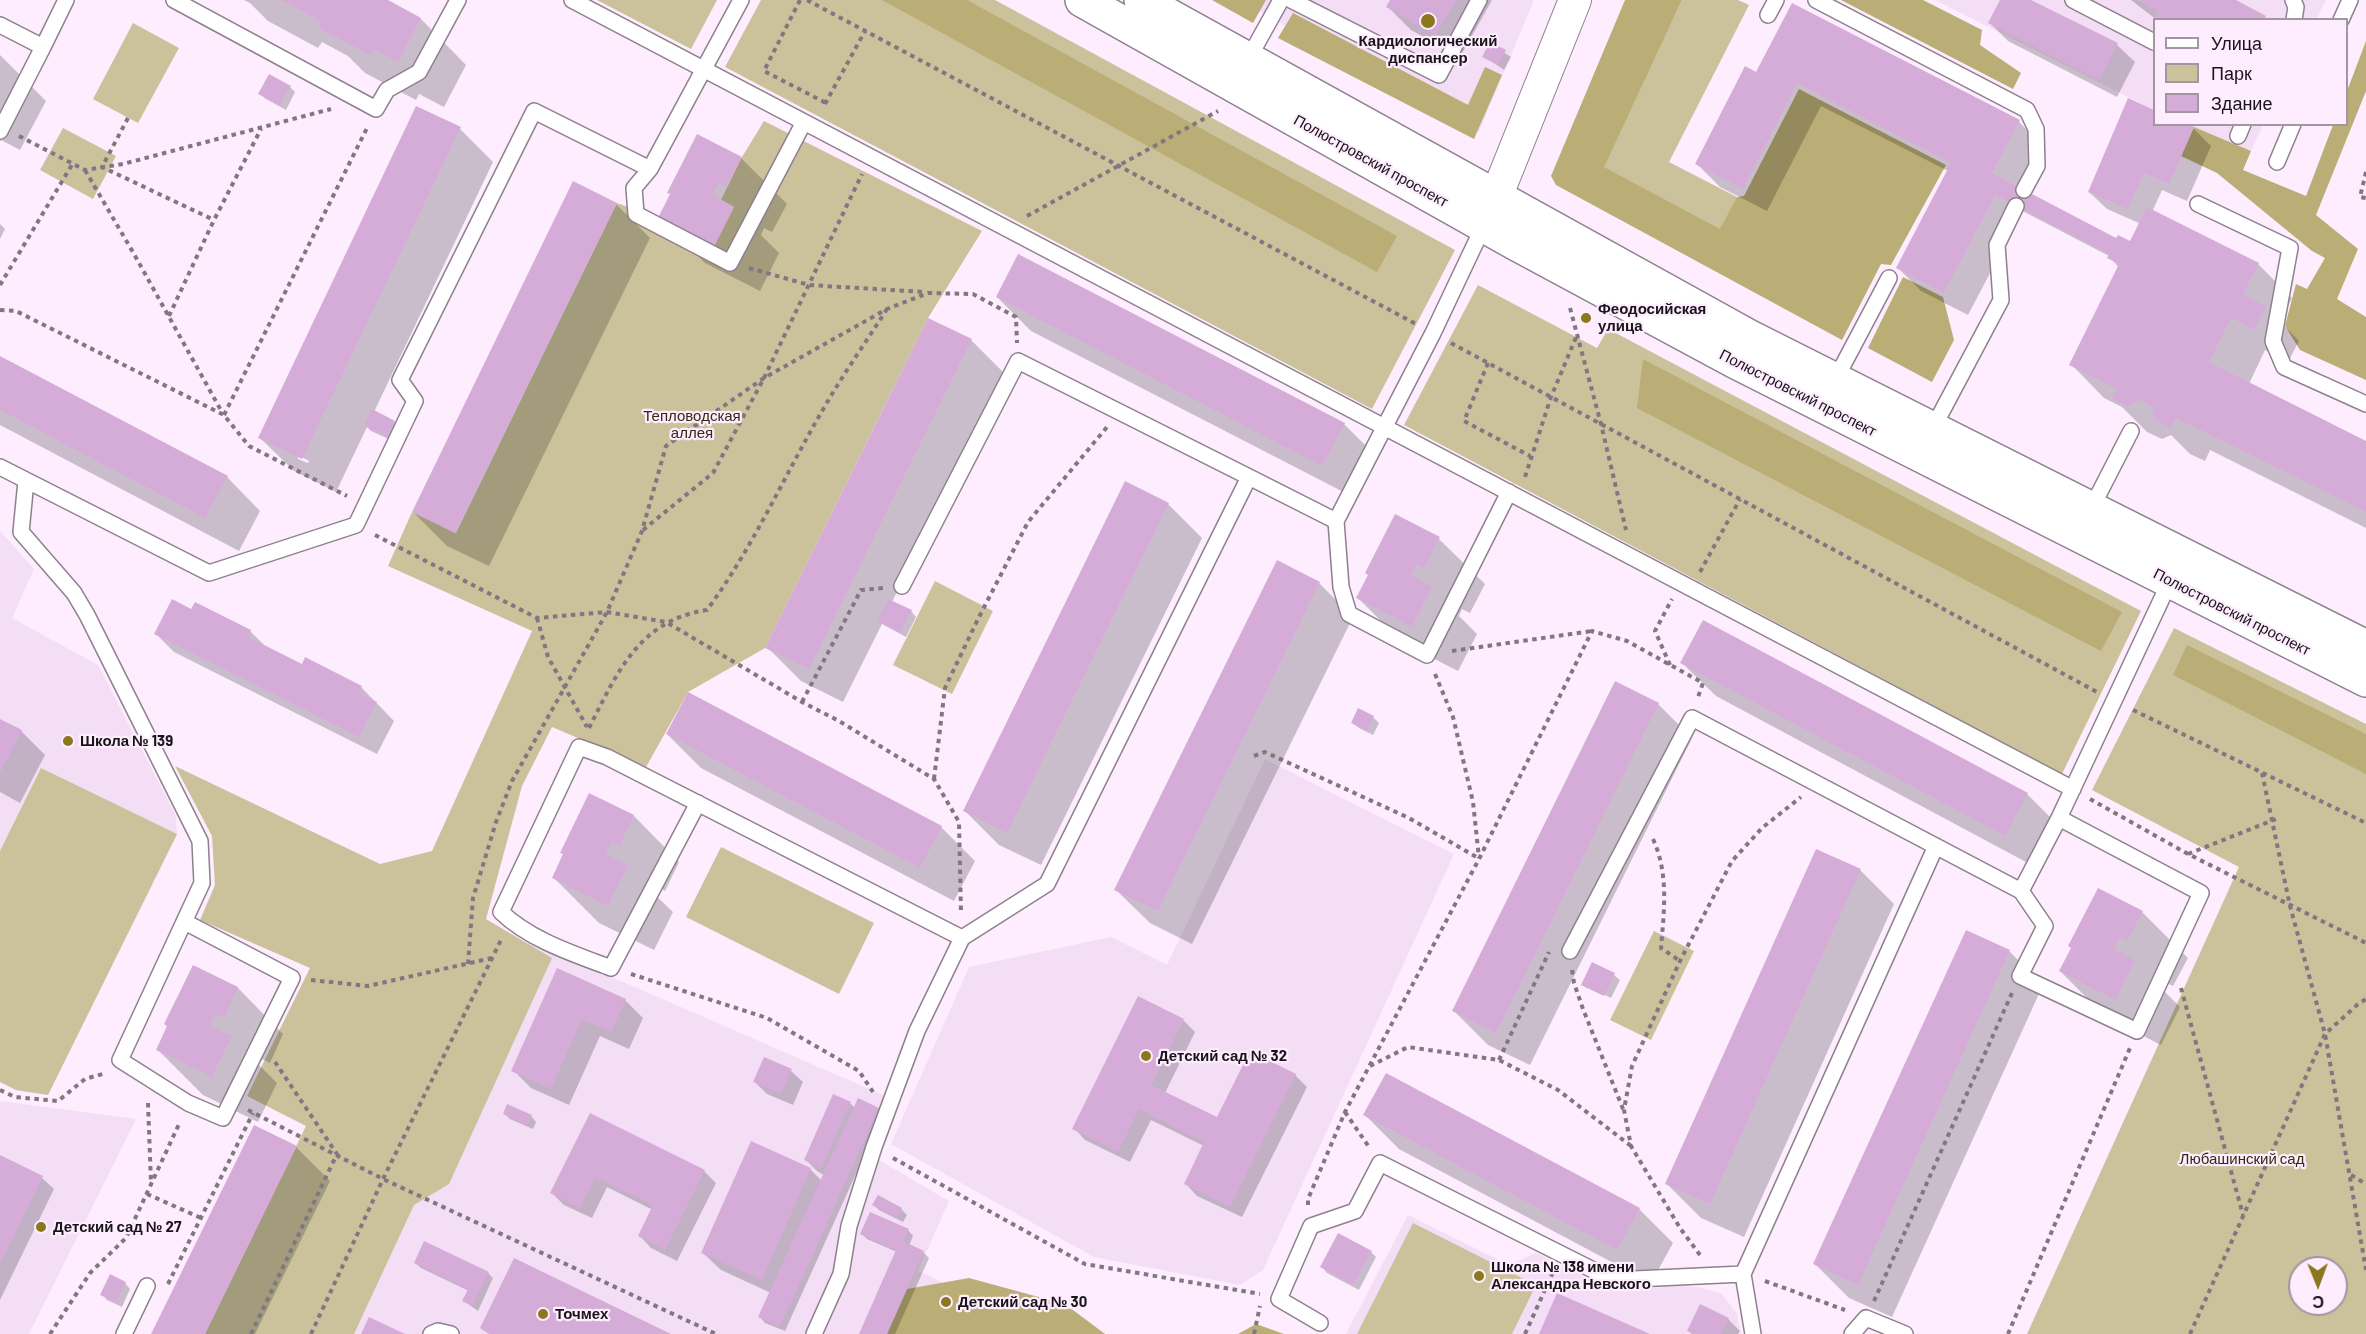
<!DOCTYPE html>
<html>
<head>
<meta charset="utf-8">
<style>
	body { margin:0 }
	#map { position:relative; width:2366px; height:1334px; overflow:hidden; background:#fdedfe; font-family:Barlow,sans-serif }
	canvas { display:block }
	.legend { position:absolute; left:2153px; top:18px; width:195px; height:108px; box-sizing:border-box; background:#fdedfe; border:2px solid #a296a2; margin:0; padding:8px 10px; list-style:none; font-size:18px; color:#191419 }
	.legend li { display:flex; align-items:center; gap:12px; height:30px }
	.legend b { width:30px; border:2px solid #a296a2 }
	.north { position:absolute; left:2288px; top:1256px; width:60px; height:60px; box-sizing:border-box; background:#fdedfe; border:2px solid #a296a2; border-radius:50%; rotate:179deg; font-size:16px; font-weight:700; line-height:24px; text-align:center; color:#191419 }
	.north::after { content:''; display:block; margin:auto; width:21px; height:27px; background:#8b771c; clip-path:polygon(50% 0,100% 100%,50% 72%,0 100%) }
</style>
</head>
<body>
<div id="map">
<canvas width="2366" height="1334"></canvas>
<ul class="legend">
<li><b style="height:8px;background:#fff"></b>Улица</li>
<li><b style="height:16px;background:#cbc29b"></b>Парк</li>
<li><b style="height:16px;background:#d5acd8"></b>Здание</li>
</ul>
<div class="north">С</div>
</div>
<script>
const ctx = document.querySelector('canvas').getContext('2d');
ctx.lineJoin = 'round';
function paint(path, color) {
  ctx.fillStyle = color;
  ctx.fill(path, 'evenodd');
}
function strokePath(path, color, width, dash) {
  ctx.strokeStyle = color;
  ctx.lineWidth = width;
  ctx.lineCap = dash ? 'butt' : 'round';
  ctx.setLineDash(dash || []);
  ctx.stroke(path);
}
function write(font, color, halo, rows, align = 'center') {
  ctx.font = font + ' Barlow,sans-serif';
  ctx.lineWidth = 4.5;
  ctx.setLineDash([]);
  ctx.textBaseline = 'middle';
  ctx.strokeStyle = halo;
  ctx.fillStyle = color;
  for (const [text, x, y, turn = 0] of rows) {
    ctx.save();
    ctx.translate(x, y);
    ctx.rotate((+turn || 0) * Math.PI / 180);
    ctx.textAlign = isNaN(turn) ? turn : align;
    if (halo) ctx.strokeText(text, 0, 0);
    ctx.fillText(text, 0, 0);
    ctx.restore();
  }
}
paint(new Path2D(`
	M1239,0h295l-55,132z
	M1935,0h391l-10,19 -162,1v90z
	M2188,125h75l-12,26z
	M0,531l34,38 -22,49 86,47 78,151 1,19 -129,260 -32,-5 -16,-8z
	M1265,759l189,95 -191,416 -23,15 -146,-28 -203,-113 78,-177 142,-30 56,28z
	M529,941l370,161 -22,57 72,42 -31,70 137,63h-709z
	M0,1101l136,18 -107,215h-29z
	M1408,1215l101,50 27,-12 77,38 65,-5 20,1 24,7 15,20 4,20h-395z`), '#f3def5');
paint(new Path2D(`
	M597,0h120l-26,49z
	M761,0h234l460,250 -83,159 -647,-342z
	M1682,0h56l11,5 -80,157 68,35 -16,33 -118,-63z
	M133,23l46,25 -41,75 -45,-24z
	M764,121l218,110 -54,87 -163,330 -77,44 -42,75 -94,-40 -30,59 -36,133 66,39 -103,226 -35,21 -60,129h-149l101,-208 -59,-30 63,-128 -110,-48 15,-35 -3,-49 -37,-70 205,98 52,-13 100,-220 -144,-65 24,-54 44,21 161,-330 41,15 56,28 20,-39 -13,-7 21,-43z
	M63,128l53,28 -23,43 -53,-29z
	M1478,285l119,63 11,-19 533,282 -79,163 -658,-349z
	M935,581l58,30 -41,83 -59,-29z
	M2174,628l192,96v610h-339l212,-467 -147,-77zM2300,1268h36v36h-36z
	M41,768l136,66 -129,261 -32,-5 -16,-8v-231z
	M721,847l153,76 -35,71 -153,-77z
	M1654,931l40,20 -43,89 -41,-20z
	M1413,1223l123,62 -24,49h-155z`), '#cbc29b');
paint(new Path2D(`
	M882,0h85l430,236 -20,36z
	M1212,0h54l-13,23z
	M1625,0h57l-78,167 116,62 17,-32 7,-1 55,-107 147,76 -55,100 -10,-1 -39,76 -286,-155 -5,-9z
	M1841,0h82l59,30 -2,15 41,28 -8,16z
	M1293,13l175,92 17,-38 17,8 -28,64 -196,-101z
	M2366,41v50l-50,124 42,34 -21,50 29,18v63l-66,-30 -15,-24 11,-42 11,5 18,-31 -13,-7 -95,-78 -36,-17 13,-29 57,24 -8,19 63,26 27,-71 13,-1 1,-33z
	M1903,277l40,20 11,43 -22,42 -64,-34z
	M1643,359l479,253 -21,39 -464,-243z
	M2187,645l179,89v40l-193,-99z
	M969,1278l77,21 27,11 32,24h-218l20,-45z
	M1256,1324l28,10h-46z`), '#baad75');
paint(new Path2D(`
	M244,0h141l36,19 45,46 -22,42 -25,-13 -3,6 -51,-27 -17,-17 -26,-14 -4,6 -50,-27 -18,-18z
	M1391,0h101l-32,57 -49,-27 -23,-23z
	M2002,0h26l89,45 18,17 -18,35 -109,-56 -18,-18z
	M2131,0h101l35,20h-110z
	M1491,44l20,13 -7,13 -20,-14z
	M0,55l46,46 -26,49 -19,-10 -1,2z
	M1757,74l262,48 23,23 -23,44 98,51 14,3 10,-19 -34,-15 -18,-17 40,-92 25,11v13l39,4 18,18 -24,55 -25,-11 -10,22 106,52 34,34 -12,24 19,19 -11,21 -23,-12 -16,34 117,58v86l-156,-78 -5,11 -15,-7 -19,-19 -9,4 -15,-7 -25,-25 -18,-9 -33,-34 48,-96 -10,-12 -98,-51 -3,5 10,10 -50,95 -47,-24 -23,-23 50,-97 -127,-65 -54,105 -47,-24 -24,-24z
	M290,87l5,5 -9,18 -20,-11 -6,-5z
	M460,129l33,33 -119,250 20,10 6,5 -7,14 -22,-10 -4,-4 -31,65 -42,-21 -34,-33zM298,455l11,6 -1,2 -10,-4z
	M741,158l46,46 -15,28 -8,-4 -3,7 18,18 -19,38 -55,-28 -45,-45z
	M616,204l34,34 -161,328 -42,-20 -34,-34z
	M0,224l5,5 -5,10z
	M997,297l347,127 34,34 -21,41 -326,-168z
	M971,340l34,34 -113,228 19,9 5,6 -10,20 -24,-13 -39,78 -42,-21 -34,-34z
	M0,358l227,119 33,34 -21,40 -239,-126z
	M1168,504l34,34 -161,327 -42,-20 -34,-34z
	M1439,539l46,45 -15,29 -8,-4 -3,7 18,18 -19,37 -55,-28 -45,-45z
	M1319,583l34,34 -161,327 -42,-21 -34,-33z
	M250,631l17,17 36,18 58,21 33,34 -17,33 -203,-102 -18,-18z
	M1682,663l345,131 34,34 -22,41 -323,-173z
	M1658,704l34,34 -162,327 -42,-20 -34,-34z
	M1359,710l14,7 6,6 -6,12 -14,-7 -6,-5z
	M0,721l21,10 24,24 -25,48 -20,-11z
	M667,734l274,93 34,34 -21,40 -253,-133z
	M590,795l44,21 45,46 -14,29 -7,-4 -4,7 19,18 -19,38 -55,-27 -45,-45z
	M1860,870l34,34 -150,333 -43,-19 -34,-34z
	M2142,912l46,46 -15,28 -8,-4 -3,7 18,18 -19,38 -55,-28 -46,-46z
	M2009,951l34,34 -151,332 -43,-19 -34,-34z
	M1593,964l21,11 6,5 -9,18 -24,-12v3l-4,-5z
	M194,967l44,21 45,46 -13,29 -8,-4 -3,6 18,18 -19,39 -55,-27 -45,-45z
	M558,970l67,30 18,18 -14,31 -29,-13 -31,69 -38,-17 -18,-18z
	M1183,1020l12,12 -30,61 52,26 78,-44 12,12 -65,130 -45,-21 -11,-12 18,-38 -53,-26 -21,42 -45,-22 -11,-12z
	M791,1071l12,11 -10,23 -26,-11 -12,-12z
	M850,1103l5,5 23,1 5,5 -98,217 -20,-8 -5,-6 11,-24 -50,-23 -18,-17 107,-84 12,12 2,-6 -7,-4 -11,-11z
	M504,1113l27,3 5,6 -3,7 -23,-10z
	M591,1115l113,56 12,12 -39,78 -26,-13 -11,-12 13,-26 -46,-23 -15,31 -28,-13 -12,-12z
	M1365,1115l274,94 34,34 -22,40 -252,-134z
	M296,1147l34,34 -75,153h-102z
	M0,1157l42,21 12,11 -54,111z
	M874,1205l27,4 6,6 -4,7 -24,-12z
	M908,1230l5,6 -4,10 14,6 6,6 -34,76h-35l37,-82 -30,-13 -5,-5z
	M1371,1252l5,5 -17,33 -32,-17 -5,-6z
	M415,1263l73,10 5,5 -15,33 -14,-10 5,-10 -48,-23z
	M125,1283l5,6 -8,18 -15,-7 -5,-6z
	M1728,1319l12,12 -2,3h-46l-3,-3z`), '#0003');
paint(new Path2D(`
	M281,0h107l33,18 -23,44 -25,-13 -3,6 -52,-27 3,-7z
	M1390,0h66l-20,35 -50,-28z
	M2000,0h31l87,43 -19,37 -111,-57z
	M2138,0h98l30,16 -2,4h-109l3,-9z
	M1792,3l228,117 -28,53 124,65 2,-3 12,6 17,-34 112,56 -16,31 23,12 -12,24 -23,-12 -22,44 157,79v71l-190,-94 -5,10 -16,-8 -2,-13 -13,-7 -13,6 -15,-7 5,-10 -48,-24 50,-101 -12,-6 2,-4 -114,-59 -51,98 -48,-25 55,-105 -154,-80 -54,106 -48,-25 50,-98 11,6z
	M1490,42l16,8 -8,15 -16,-8z
	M269,74l22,12 -11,19 -22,-11z
	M2128,98l26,12v14h34l6,3 -25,57 -25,-11 -16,36 -40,-17z
	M416,106l45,21 -159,332 -44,-21z
	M697,134l45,23 -16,30 -8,-4 -5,12 21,12 -20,40 -56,-29 12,-24 -3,-1z
	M573,181l44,22 -162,330 -43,-21z
	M1018,254l327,169 -23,43 -326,-169z
	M928,318l44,21 -163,330 -44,-21z
	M0,356l228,120 -23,42 -205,-108z
	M372,409l23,12 -8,16 -23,-11z
	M1125,481l44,22 -162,330 -44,-22z
	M1395,514l45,23 -16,31 -7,-4 -6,11 21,12 -20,40 -56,-29 12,-23 -3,-2z
	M1277,560l43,22 -162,329 -44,-21z
	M172,599l19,10 4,-7 56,28 -3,7 54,27 3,-7 57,29 -3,7 18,9 -18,35 -205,-103z
	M888,599l24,11 -12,23 -23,-12z
	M1703,620l325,173 -23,43 -325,-173z
	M1615,681l44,22 -163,330 -44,-22z
	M688,692l254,134 -22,42 -254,-134z
	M1358,708l16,8 -7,15 -16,-8z
	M0,719l22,11 -22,43z
	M589,793l45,22 -14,31 -8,-4 -6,12 22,11 -20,41 -56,-28 11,-24 -3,-1z
	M1816,849l45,20 -151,335 -45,-20z
	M2098,888l45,23 -16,30 -8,-4 -5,12 21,11 -20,40 -56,-29 12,-23 -3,-2z
	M1966,930l44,20 -152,335 -45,-21z
	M1592,962l23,11 -11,23 -23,-11z
	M193,965l45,22 -14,31 -8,-4 -6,12 22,10 -20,41 -56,-27 11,-24 -3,-2z
	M557,968l69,31 -15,33 -29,-13 -31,70 -40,-18z
	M1138,996l46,23 -33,66 66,32 33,-66 46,23 -66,133 -46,-23 20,-42 -65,-33 -21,43 -46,-23z
	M764,1057l28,12 -11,25 -28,-12z
	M1386,1073l254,135 -23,42 -254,-135z
	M833,1094l18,8 -30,66 -17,-8z
	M858,1098l21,10 -99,219 -22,-10z
	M507,1104l25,11 -5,10 -24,-11z
	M590,1113l115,57 -40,80 -27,-14 15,-31 -58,-28 -15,31 -30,-15z
	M254,1125l43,21 -92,188h-54z
	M751,1141l60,27 -49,112 -61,-27z
	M0,1155l43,21 -43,88z
	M878,1195l24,13 -5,10 -25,-13z
	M870,1212l39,17 -6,12 21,10 -37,83h-28l37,-84 -36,-16z
	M1338,1233l34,18 -19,34 -33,-18z
	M424,1241l65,31 -17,34 -10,-5 6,-12 -54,-26z
	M514,1258l157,76h-182l-9,-6z
	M110,1274l16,8 -10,20 -16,-7z
	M1557,1293l93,41h-111z
	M1700,1304l29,14 -8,16h-27l-7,-3z
	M369,1317l36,17h-44z`), '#d5acd8');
const lane = new Path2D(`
	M174,0l202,109 11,-19 32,-18 39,-72
	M572,0l1501,789
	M1291,0l148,75 40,-75
	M1816,0l211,110 9,19 1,37 -13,24
	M2073,0l81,42
	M2293,0l3,7 -2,13
	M1768,15l8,-15
	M2341,20l9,-20
	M0,25l43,22 -43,84
	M43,47l23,-47
	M1246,63l35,-63
	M2238,136l5,-12
	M2277,162l16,-38
	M650,169l-16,19 2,26 94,49 74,-141
	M2198,204l92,44 -17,93 11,26 82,37
	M1484,225l-51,108 -97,188 5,66 8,27 78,41 82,-163
	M1833,384l56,-106
	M1932,430l69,-130 -4,-55 19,-39
	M0,467l209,106 147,-48 59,-124 -15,-21 134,-269 116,58 91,-169
	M26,481l-5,51 53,61 13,22 113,226 2,42 -82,177 68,43 35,15 69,-140 -107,-56
	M2090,511l41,-80
	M902,586l116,-225 231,116
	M698,803l-87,165c-37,-14 -81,-28 -110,-56l78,-165 28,10 355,181
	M2021,891l24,35 -25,50 117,55 64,-138 -142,-75
	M1570,951l122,-233 329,173 38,-73 112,-239
	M1320,1323l-41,-24 32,-73 44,-15 25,-48 233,117 130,-6
	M124,1334l23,-48
	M431,1334l7,-3 13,3
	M814,1334l27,-60 8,-48 25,-79 43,-116 45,-93 85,-54 202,-407 87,44
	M1753,1334l-10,-60 193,-428
	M1852,1334l14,-16 39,16`);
const street = new Path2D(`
	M1486,222l89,-222`);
const secondary = new Path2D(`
	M1082,0l433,243 219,118 632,319
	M1141,0l607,336 618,311`);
strokePath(lane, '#8e808f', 18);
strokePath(street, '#8e808f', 34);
strokePath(secondary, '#8e808f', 36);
strokePath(new Path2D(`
	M800,0l-36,71 62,32
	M807,0l609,324
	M825,104l40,-73
	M128,118l-26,49 112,53
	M19,136l66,34 38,-6 208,-55
	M85,170l49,84 89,160
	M2366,172l-6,25 6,1
	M1027,216l191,-105
	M749,268l60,17 115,7
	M0,285l73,-122
	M1570,308l31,116 25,106
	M0,310l16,1 208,104 25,31 98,50
	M169,316l45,-96 47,-91
	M1451,343l646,349
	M1488,363l-24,58 66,35
	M224,415l144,-289
	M1525,477l26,-80 26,-62
	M643,530l70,-57 51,-95 98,-204
	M375,535l162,83 70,-6 59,10 136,80 37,19 95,58 25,43 2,91
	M1700,572l40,-73
	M537,618l11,39 39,70
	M1452,651l140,-20
	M1670,665l-15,-34 17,-32
	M1435,674l18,43 20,85 6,56
	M802,702l59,-112 23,-2
	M2133,710l233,113
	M589,728c28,-55 50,-108 118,-118 47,-64 78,-136 118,-204 19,-33 41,-64 62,-97
	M1254,756l11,-4 144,66 69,40
	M2262,773l28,133 35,128 41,236
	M934,779l11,-91 33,-69 50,-97 79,-95
	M2090,799l98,55 178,89
	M1653,839c16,35 11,72 8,109l19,13
	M2188,854l88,-35
	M468,964l5,-66 23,-76 16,-41 95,-169 35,-81 24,-85 98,-68 123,-69 41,-16 45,1 43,23 1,26
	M1572,970l2,13 9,26 40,100
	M631,974l136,44 92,53 14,21
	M311,980l57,6 124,-28
	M2181,988l62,227
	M1499,1060l50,-108
	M1370,1066l38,-19 91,13 59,30 73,56
	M0,1090l15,7 43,4 27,-22 21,-6
	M148,1103l3,80
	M248,1110l135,69 333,155
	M1345,1112l24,35
	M893,1158l192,106 175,30
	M2351,1175l15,9
	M147,1194l54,24
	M1308,1205v-6l37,-87 134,-253 113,-228 35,10 76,42 -6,17
	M1700,1255l-20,-27 -49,-82 -7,-36 8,-44 48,-105 52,-100 30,-33 39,-31
	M1765,1281l80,29
	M168,1284l85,-171
	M1874,1301l138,-308
	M50,1334l40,-61 36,-35 54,-116
	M251,1334l86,-180 -62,-92
	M311,1334l72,-155 119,-241
	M1254,1334l6,-28
	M1525,1334l28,-62
	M2008,1334l122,-286
	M2190,1334l135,-300 32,-29 9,-6`), '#817781', 4, [4.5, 4.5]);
strokePath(lane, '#fff', 15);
strokePath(street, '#fff', 32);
strokePath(secondary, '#fff', 33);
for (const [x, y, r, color] of [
	[1428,21,8,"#8b771c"],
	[1586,318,6,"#8b771c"],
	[68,741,6,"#8b771c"],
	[1146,1056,6,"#8b771c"],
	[41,1227,6,"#8b771c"],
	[1479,1276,6,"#8b771c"],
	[946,1302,6,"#8b771c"],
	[543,1314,6,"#8b771c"]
]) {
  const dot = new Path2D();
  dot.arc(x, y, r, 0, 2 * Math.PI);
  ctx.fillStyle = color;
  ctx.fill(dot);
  strokePath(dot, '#fdedfe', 2);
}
write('bold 15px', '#191419', '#fdedfe', [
	["Кардиологический",1428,41,"center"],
	["диспансер",1428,58,"center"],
	["Феодосийская",1598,309],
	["улица",1598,326],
	["Школа № 139",80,741],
	["Детский сад № 32",1158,1056],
	["Детский сад № 27",53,1227],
	["Школа № 138 имени",1491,1267],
	["Александра Невского",1491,1284],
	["Детский сад № 30",958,1302],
	["Точмех",555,1314]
], 'left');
write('15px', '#191419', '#fdedfe', [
	["Полюстровский проспект",1371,161,29],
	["Полюстровский проспект",1798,393,27],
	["Полюстровский проспект",2232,612,27]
]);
write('15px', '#322b11', '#fdedfe', [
	["Тепловодская",692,416],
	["аллея",692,433],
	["Любашинский сад",2242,1159]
]);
</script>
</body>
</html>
